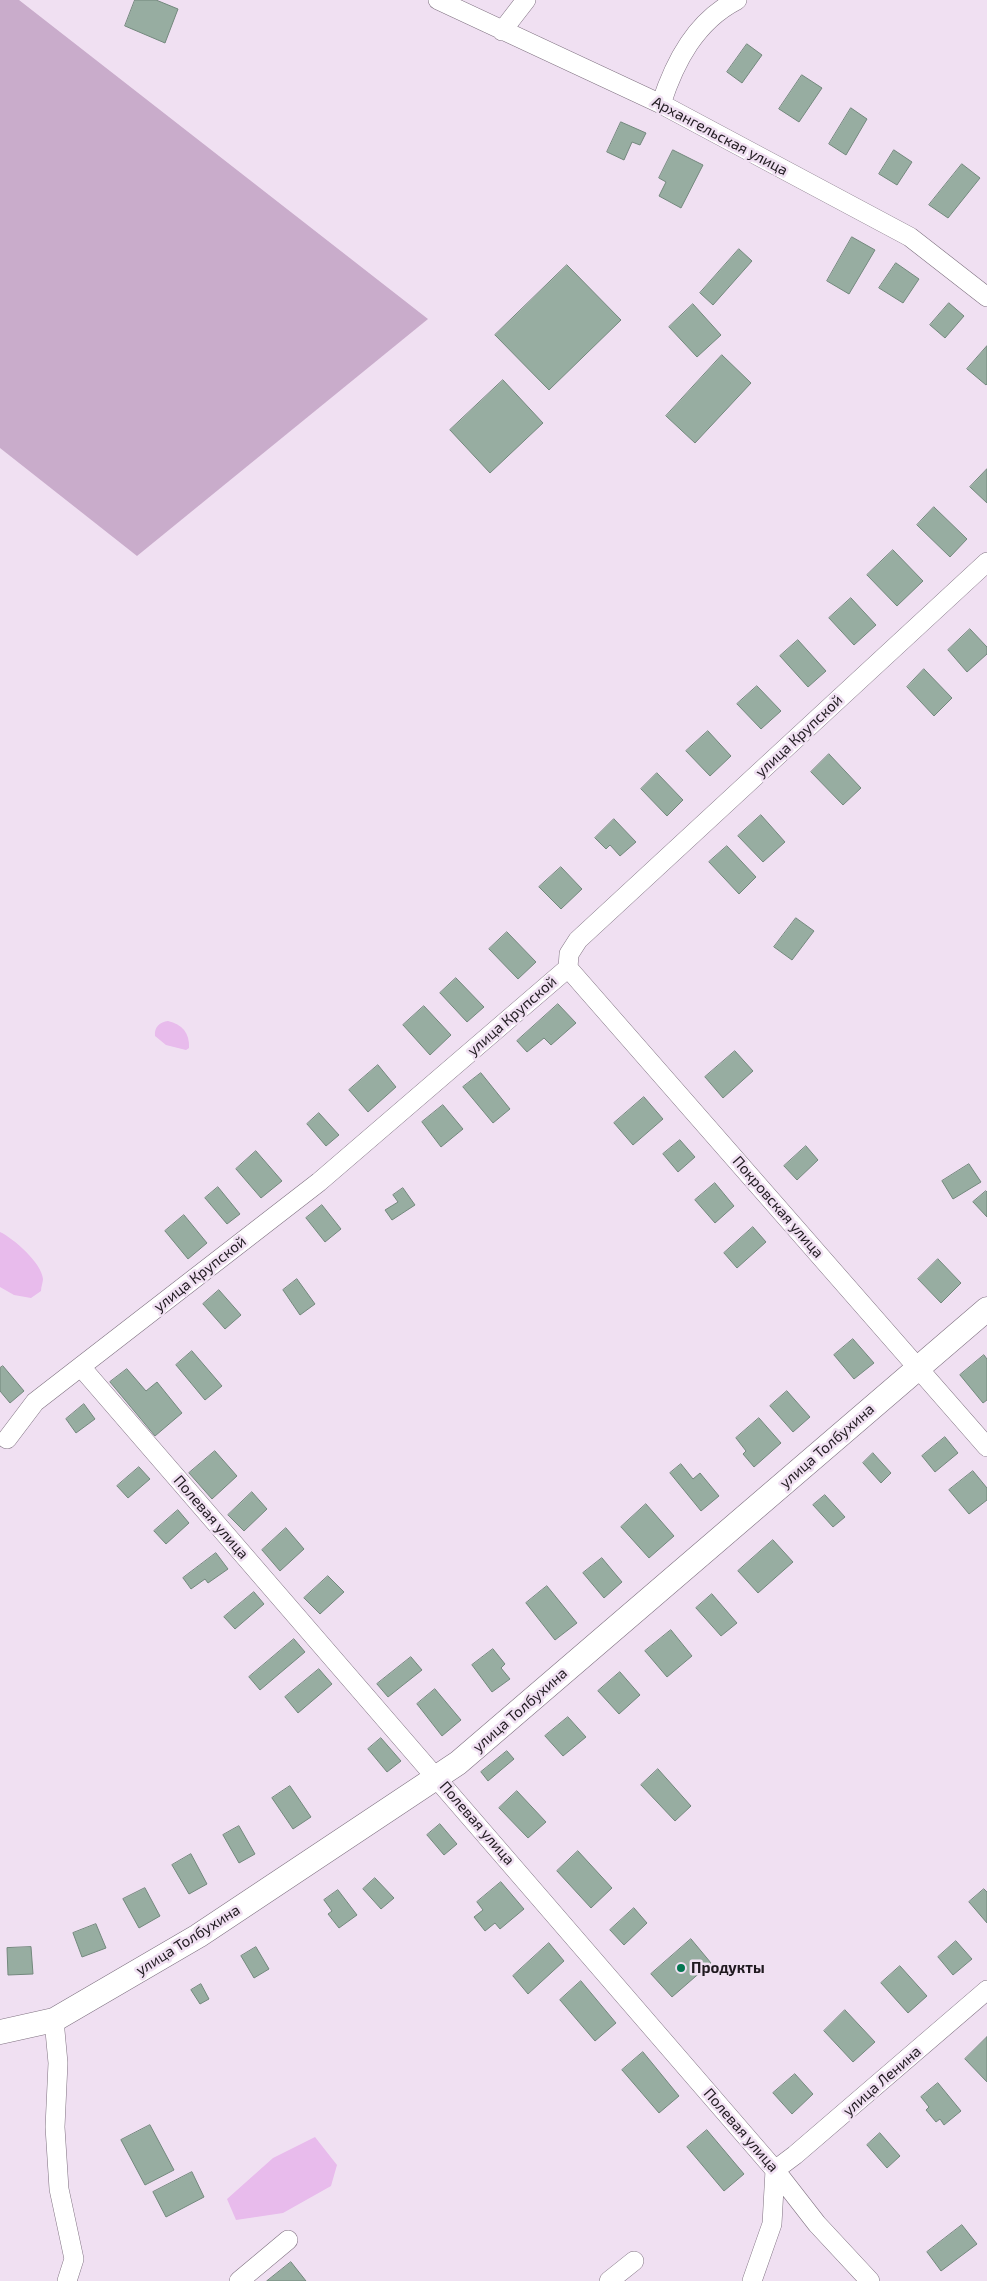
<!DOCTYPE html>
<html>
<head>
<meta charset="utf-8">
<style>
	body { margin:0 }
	canvas { display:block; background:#f0e0f2 }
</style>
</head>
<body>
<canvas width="987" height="2281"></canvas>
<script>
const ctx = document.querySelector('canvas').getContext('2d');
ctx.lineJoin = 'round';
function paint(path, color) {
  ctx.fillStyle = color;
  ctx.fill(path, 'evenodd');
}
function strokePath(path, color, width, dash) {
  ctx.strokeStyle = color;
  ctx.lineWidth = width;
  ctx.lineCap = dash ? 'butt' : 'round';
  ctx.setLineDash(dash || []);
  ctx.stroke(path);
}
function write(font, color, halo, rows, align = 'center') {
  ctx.font = font + ' "Exo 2",sans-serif';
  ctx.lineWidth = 5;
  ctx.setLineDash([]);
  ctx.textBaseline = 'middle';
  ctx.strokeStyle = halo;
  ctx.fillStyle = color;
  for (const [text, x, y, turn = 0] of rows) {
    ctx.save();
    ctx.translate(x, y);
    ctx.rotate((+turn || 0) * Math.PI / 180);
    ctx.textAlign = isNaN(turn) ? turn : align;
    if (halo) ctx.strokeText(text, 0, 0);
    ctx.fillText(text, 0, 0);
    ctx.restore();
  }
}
paint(new Path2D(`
	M0,0h19l409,319 -291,237 -137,-108z`), '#c9accb');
paint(new Path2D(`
	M168,1021c14,3 22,12 21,27l-3,2 -20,-5 -11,-9c-1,-9 5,-14 13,-15z
	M0,1232c13,6 42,31 43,47 0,3 -2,8 -2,12l-10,7 -17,-3 -14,-8z
	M315,2137l22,28 -6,21 -48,27 -47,7 -9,-21 46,-41z`), '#e8bbec');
const building = new Path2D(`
	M135,0h21l22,9 -13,34 -40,-17z
	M747,44l15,11 -20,28 -15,-11z
	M802,75l20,13 -23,34 -20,-13z
	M851,108l16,11 -21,36 -17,-11z
	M621,122l25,11 -6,12 -8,-3 -8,18 -17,-8z
	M673,150l30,15 -22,43 -22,-12 7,-14 -7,-4z
	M894,150l18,12 -15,23 -18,-11z
	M962,164l18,14 -32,40 -19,-13z
	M852,237l23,13 -26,44 -22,-13z
	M739,249l13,12 -39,44 -13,-12z
	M896,263l23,16 -16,24 -24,-15z
	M567,265l54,55 -72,70 -54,-55z
	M949,303l15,13 -19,22 -15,-13z
	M693,304l28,31 -24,22 -28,-30z
	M987,346v38l-1,1 -19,-16z
	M722,355l29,28 -56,60 -29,-27z
	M503,380l40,43 -53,50 -40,-43z
	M987,469v34l-17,-16z
	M934,507l33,32 -17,18 -33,-32z
	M893,550l30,31 -26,25 -30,-31z
	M851,598l25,27 -22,20 -25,-27z
	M970,629l17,18v7l-20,18 -19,-22z
	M798,640l28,31 -18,16 -28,-31z
	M924,669l28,29 -18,18 -27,-29z
	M757,686l24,25 -20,18 -24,-25z
	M708,731l23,25 -21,20 -24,-25z
	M829,754l32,34 -18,17 -32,-33z
	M657,773l26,27 -16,16 -26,-27z
	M761,815l24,27 -22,20 -25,-26z
	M614,819l22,23 -16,14 -10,-11 -4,4 -11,-11z
	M727,846l29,31 -17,17 -30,-32z
	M561,867l21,22 -21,20 -22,-22z
	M796,918l18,13 -22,29 -18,-13z
	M507,932l29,30 -18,17 -29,-30z
	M456,978l28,29 -17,15 -27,-29z
	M558,1004l18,19 -25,22 -7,-7 -17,14 -10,-11z
	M424,1006l27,29 -21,20 -27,-30z
	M735,1051l18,20 -30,27 -18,-21z
	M378,1065l18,22 -28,25 -19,-22z
	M481,1073l29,36 -17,14 -30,-36z
	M644,1097l19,22 -30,26 -19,-22z
	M443,1105l20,24 -22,18 -19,-25z
	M319,1113l20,22 -13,11 -19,-22z
	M680,1140l15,17 -17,15 -15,-18z
	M806,1146l12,14 -21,20 -13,-14z
	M256,1151l26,30 -21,17 -25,-29z
	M969,1164l12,18 -28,17 -11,-18z
	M715,1183l19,23 -19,17 -20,-23z
	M218,1187l22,27 -13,10 -22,-26z
	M403,1188l12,17 -23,15 -7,-10 13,-8 -5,-7z
	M986,1191l1,1v25l-14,-15z
	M322,1205l19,24 -16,13 -19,-24z
	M184,1215l23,28 -19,16 -23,-28z
	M753,1227l13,15 -29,26 -13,-15z
	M938,1259l23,24 -20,20 -23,-24z
	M297,1279l18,25 -15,11 -17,-25z
	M219,1290l22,25 -16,14 -22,-25z
	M853,1339l21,24 -20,16 -20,-24z
	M192,1351l30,35 -17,14 -29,-35z
	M984,1355l3,4v41l-4,3 -23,-28z
	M3,1366l21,25 -14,12 -10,-12v-23z
	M127,1369l19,22 11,-9 25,31 -27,23 -45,-54z
	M787,1391l23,26 -17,15 -23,-26z
	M84,1404l11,15 -19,14 -10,-14z
	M759,1418l22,25 -27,24 -11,-13 3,-3 -10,-13z
	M945,1437l13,16 -23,19 -13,-16z
	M215,1451l22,25 -25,23 -23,-26z
	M873,1453l18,20 -10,10 -18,-20z
	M681,1464l12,15 7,-6 19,23 -18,15 -31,-38z
	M139,1467l11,12 -22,19 -11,-12z
	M973,1471l14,17v12l-18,14 -20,-24z
	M252,1492l15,17 -23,22 -16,-16z
	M825,1495l20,22 -12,10 -20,-22z
	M646,1504l28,32 -25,22 -28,-31z
	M178,1510l11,13 -23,21 -12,-13z
	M286,1528l18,21 -24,22 -18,-21z
	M773,1540l20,22 -35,31 -20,-22z
	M216,1553l12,16 -20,14 -3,-4 -14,10 -8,-11z
	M602,1558l20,24 -18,16 -21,-25z
	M328,1576l16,16 -24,22 -16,-16z
	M547,1586l30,37 -22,17 -29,-37z
	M254,1592l10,12 -29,25 -11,-12z
	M712,1594l25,29 -16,13 -25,-28z
	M671,1630l21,26 -25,21 -22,-26z
	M294,1639l11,13 -45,38 -11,-13z
	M493,1649l12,15 -4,4 9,11 -18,13 -20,-27z
	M411,1657l11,13 -34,27 -11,-13z
	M319,1669l13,15 -34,29 -13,-16z
	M620,1672l20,23 -21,19 -21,-23z
	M435,1689l26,31 -19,16 -25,-32z
	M568,1717l18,20 -23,19 -18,-20z
	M381,1738l20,23 -14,11 -19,-23z
	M507,1751l7,8 -26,22 -7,-9z
	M658,1769l33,37 -16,15 -34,-36z
	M290,1786l21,31 -18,12 -21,-31z
	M517,1791l29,31 -18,16 -29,-30z
	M440,1824l17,20 -13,11 -17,-20z
	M239,1826l16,28 -16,9 -16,-28z
	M578,1851l34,37 -21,20 -34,-37z
	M191,1854l16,30 -18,10 -17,-29z
	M375,1878l19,20 -13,11 -18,-20z
	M501,1882l23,27 -24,20 -5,-6 -10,8 -11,-14 9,-7 -6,-8z
	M145,1888l15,28 -21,12 -16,-29z
	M984,1889l3,3v31l-18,-21z
	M338,1890l19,25 -18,13 -11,-14 4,-3 -8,-11z
	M634,1908l13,15 -23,22 -14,-15z
	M96,1924l10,24 -24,9 -9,-24z
	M691,1939l20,24 -39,34 -21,-23z
	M956,1941l16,18 -19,16 -15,-18z
	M549,1943l15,18 -36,33 -15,-18z
	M31,1947l2,27 -25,1 -1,-27z
	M256,1947l13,22 -15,9 -13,-22z
	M900,1966l27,30 -19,17 -27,-30z
	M581,1981l35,42 -21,18 -35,-41z
	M201,1984l8,15 -9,5 -9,-14z
	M845,2010l30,32 -22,20 -29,-31z
	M987,2037v45l-22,-23z
	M643,2052l36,44 -20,17 -37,-43z
	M795,2074l18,20 -21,20 -19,-21z
	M938,2083l23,28 -17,14 -4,-6 -4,3 -10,-12 3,-3 -8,-10z
	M150,2125l24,45 -29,15 -24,-45z
	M707,2130l37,44 -20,17 -37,-44z
	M880,2133l20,23 -13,12 -20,-23z
	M192,2172l12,25 -38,20 -13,-25z
	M962,2225l15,19 -36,27 -14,-19z
	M291,2262l15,19h-39z`);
paint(building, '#97ada1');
strokePath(building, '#73887d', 1);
const minor = new Path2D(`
	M438,0l223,104 249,133 77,60
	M502,31l24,-31
	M661,104c14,-43 35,-83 76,-104
	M568,968l419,479
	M81,1367l694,803 42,54 53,57
	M7,1439l28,-37 284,-220 249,-214 1,-14 9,-14 409,-378
	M54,2020l4,43 -3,64 4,62 15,70 -7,22
	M775,2170l20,-15 192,-165
	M239,2281l49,-41
	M609,2281l25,-20
	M752,2281l20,-57 3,-54`);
const major = new Path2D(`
	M0,2032l54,-12 144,-84 260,-173 529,-454`);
strokePath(minor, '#7f7180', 20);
strokePath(major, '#7f7180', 25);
strokePath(minor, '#fff', 19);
strokePath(major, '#fff', 24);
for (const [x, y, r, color] of [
	[681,1968,5,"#057752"]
]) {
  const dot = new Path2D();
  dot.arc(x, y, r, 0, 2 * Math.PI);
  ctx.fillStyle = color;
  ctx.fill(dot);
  strokePath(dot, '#f0e0f2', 2);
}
write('15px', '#201a20', '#f0e0f2', [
	["Архангельская улица",720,136,28],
	["улица Крупской",799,736,-43],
	["улица Крупской",512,1016,-41],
	["Покровская улица",778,1207,49],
	["улица Крупской",200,1274,-38],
	["улица Толбухина",827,1446,-41],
	["Полевая улица",211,1517,49],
	["улица Толбухина",520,1710,-41],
	["Полевая улица",477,1823,49],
	["улица Толбухина",188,1940,-32],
	["улица Ленина",882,2081,-41],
	["Полевая улица",741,2130,49]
]);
write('bold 15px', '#201a20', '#f0e0f2', [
	["Продукты",691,1968]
], 'left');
</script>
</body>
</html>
